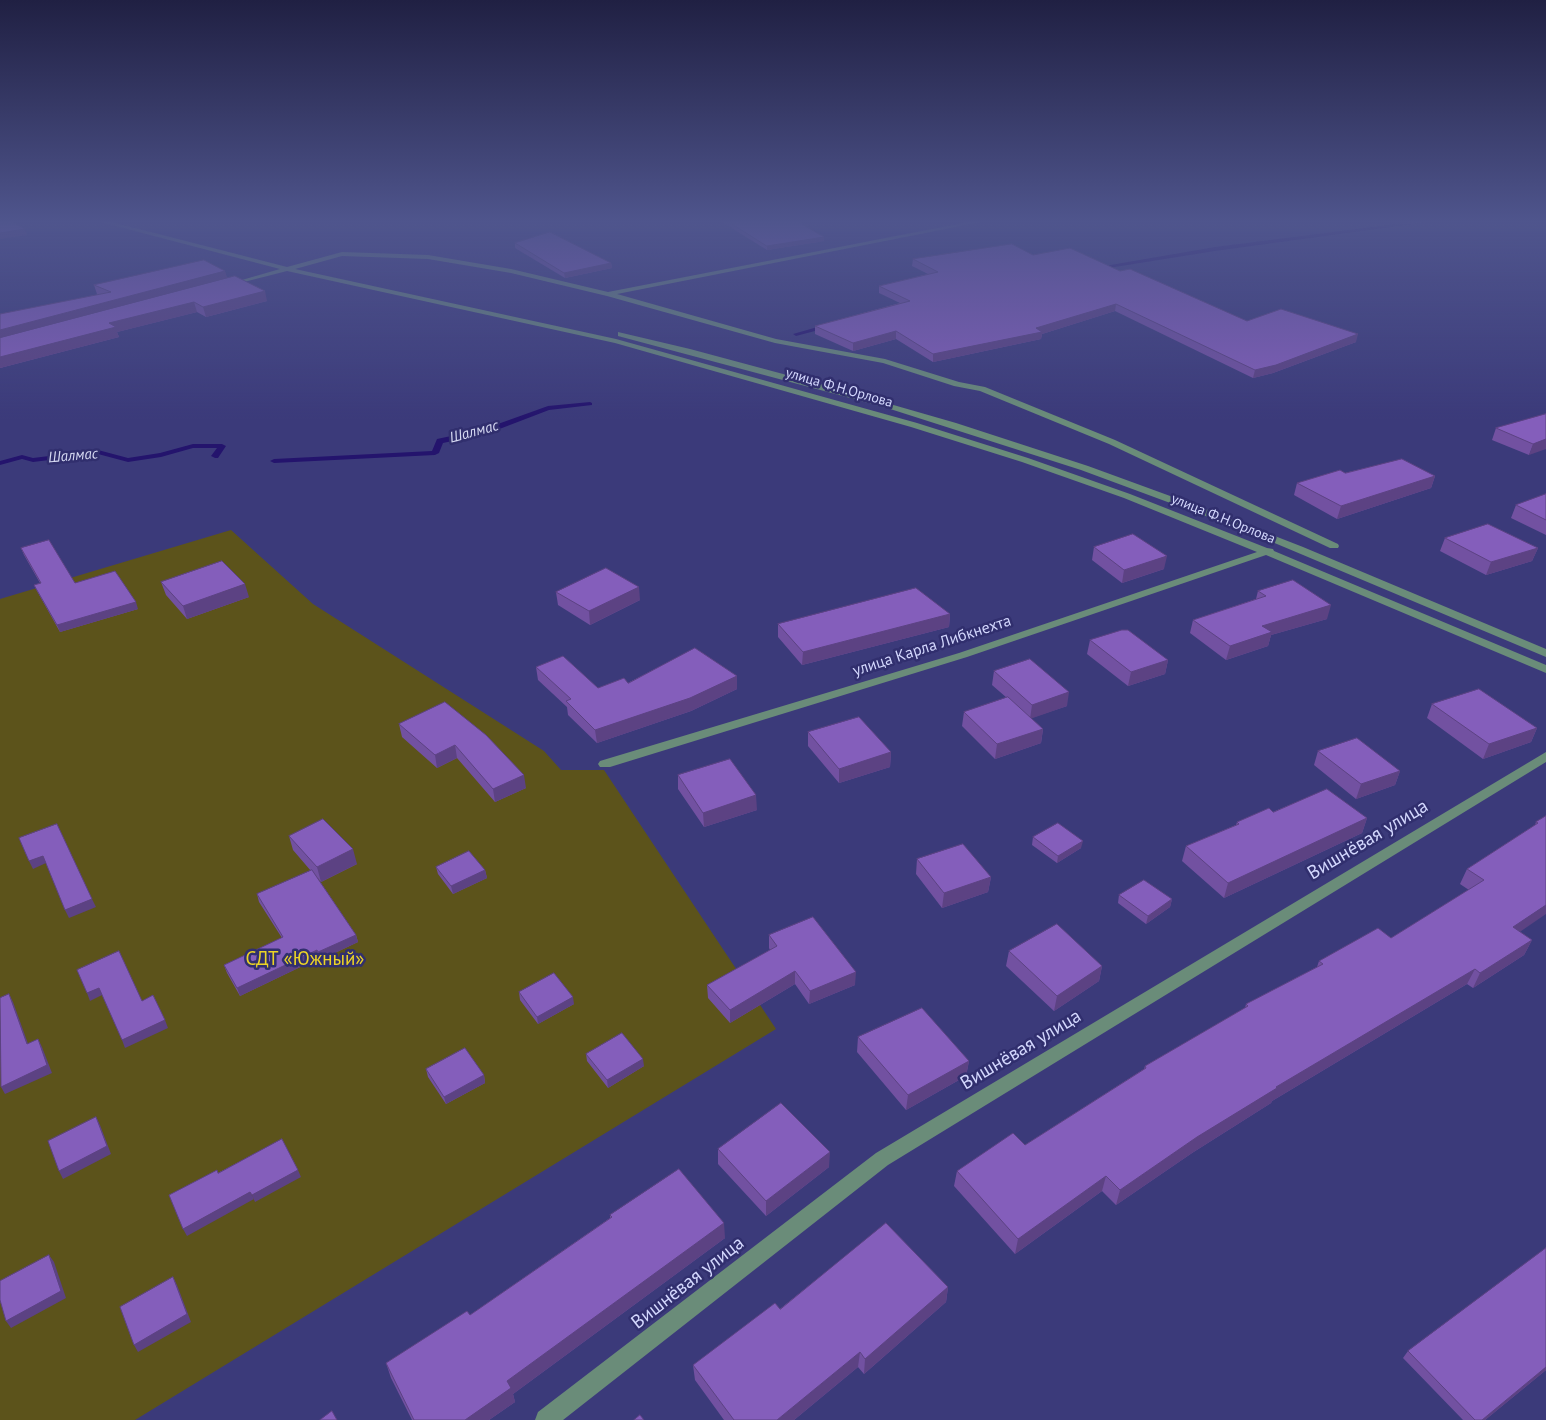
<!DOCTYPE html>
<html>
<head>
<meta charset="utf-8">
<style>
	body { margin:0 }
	canvas { display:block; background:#3b3a7a }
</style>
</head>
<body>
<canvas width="1546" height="1420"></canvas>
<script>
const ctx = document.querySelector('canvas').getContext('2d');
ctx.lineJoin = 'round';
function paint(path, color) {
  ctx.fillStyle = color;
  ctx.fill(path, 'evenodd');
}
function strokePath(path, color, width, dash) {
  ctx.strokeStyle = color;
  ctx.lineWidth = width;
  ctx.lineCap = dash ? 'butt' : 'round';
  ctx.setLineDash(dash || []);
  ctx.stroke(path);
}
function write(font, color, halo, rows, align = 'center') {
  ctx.font = font + ' "PT Sans",sans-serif';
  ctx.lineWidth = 5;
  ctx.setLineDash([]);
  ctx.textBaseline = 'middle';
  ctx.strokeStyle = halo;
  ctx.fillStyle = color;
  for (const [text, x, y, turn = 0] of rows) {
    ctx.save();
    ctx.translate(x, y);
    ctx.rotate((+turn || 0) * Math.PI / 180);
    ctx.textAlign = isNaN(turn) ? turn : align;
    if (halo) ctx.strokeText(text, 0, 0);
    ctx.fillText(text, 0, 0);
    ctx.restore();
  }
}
paint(new Path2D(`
	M231,530l82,74 231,147 17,19h43l172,259 -641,391h-135v-821z`), '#5c531b');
paint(new Path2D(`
	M1428,220h14l-227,31 -119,19 -3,-2 122,-21z
	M828,324l2,1v2l-34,9 -3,-2z
	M590,402l2,1v2l-43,5 -60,23 -46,10 -4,10 -4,2 -161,8 -4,-2 4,-2 158,-8 5,-12 47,-10 64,-23z
	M193,444h29l4,2 -8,12h-3l-4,-2 6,-8h-24l-32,9 -33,5 -30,-8 -65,8 -11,-3 -22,6v-4l22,-6 11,3 65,-8 30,8 32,-5z`), '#24146d');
paint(new Path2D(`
	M93,220h11l183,47 55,-15 86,3 83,14 97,23 370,-72h13l-374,74 159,45 109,20 74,23 26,5 130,53 223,104 1,2 -1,2h-8l-221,-104 -129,-53 -26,-5 -71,-23 -108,-20 -168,-47 -96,-23 -83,-14 -86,-3 -47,13 321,70 301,84 111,35 102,36 137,54 6,1 1,2 272,114v8l-280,-118 -299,102 -357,110h-10l-2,-3 2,-3 359,-108 298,-101 -133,-54 -102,-36 -111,-35 -296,-84 -328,-72 -59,15v-2l52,-15z
	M618,332l72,17 134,36 132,38 132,43 115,42 100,39 243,102v8l-300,-126 -165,-61 -197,-63 -266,-71z
	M1546,752v10l-658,403 -325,255h-28l3,-8 338,-259z`), '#6a8c79');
paint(new Path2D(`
	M722,220h73l29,21 -57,9 -45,-28z
	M515,243l96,20 1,5 -47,10 -50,-30z
	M1033,255l87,16 127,50 109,21 -83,31 -20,5 -138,-67 -73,23 -1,5 -108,23 -37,-23 -43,12 -38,-17v-8l85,-23 -21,-10v-7l49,-12 -16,-8 1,-7z
	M227,278l40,23 -61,16 -9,-5 -80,20 2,5 -119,31v-54l99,-19 -2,-1 -3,-9z
	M1546,414l-17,41 -37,-15 4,-12z
	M1435,476l-4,12 -94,31 -43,-24 3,-12z
	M1546,494v41l-35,-17 5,-13z
	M1445,538l93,10 -6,13 -46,14 -46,-24z
	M1094,547l70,22 -42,14 -30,-23z
	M21,548l54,35 63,26 -78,23 -23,-41 -3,-6 6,-2 -16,-28z
	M161,582l88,15 -62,22 -21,-24z
	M1258,591l69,28 -56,16 -3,11 -42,14 -36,-27 3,-13 63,-21z
	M556,592l84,8 -50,25 -32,-20z
	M950,614l-1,13 -147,38 -24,-28v-13z
	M1090,640l78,20 -3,14 -37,12 -41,-32z
	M536,667l62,21 30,-5 109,6 -46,22 -94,32 -29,-28 -1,-8 -29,-27z
	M994,671l73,35 -36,12 12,11 -2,14 -46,16 -33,-33 2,-14 43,-14 -15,-13z
	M445,702l81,86 -31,14 -38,-44 -20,10 -35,-31 -3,-13z
	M1432,704l105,24 -6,14 -48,17 -56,-41z
	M808,732l83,20 -1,15 -51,16 -31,-37z
	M1318,751l82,20 -5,14 -39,14 -42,-34z
	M678,775l79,35 -53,17 -26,-38z
	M1273,812l94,6 -5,15 -138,65 -42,-37 4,-15 50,-21 1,-3z
	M1546,816l-26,116 12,8 -8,15 -51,33 -6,-4 -195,117 -1,2 -79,50 -76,52 -14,-14 -87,63 -61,-68 3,-15 68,-26 119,-76 1,-3 100,-58 1,-4 71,-37 2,-6 72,-23 78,-48 -9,-6 7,-15 68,-44 1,-3z
	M289,836l68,28 -36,18 -4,-5 39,58 2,7 -38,18 -1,-2 -79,38 -13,-23 -3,-8 58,-27 -23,-36 -2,-8 54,-23 -18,-21z
	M1033,837l48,11 -24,15 -25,-18z
	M917,859l74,18 -3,15 -46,16 -26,-34z
	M436,867l49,3 2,8 -34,16 -15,-20z
	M1119,895l53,4 -2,8 -24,17 -28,-21z
	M769,935l86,50 -46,19 -14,-20 -65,39 -22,-25 -1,-13 63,-35 -1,-2z
	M1009,951l93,15 -3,15 -45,30 -48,-45z
	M519,992l55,12 -36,20 -18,-24z
	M858,1037l111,24 -3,15 -60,34 -49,-58z
	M586,1054l58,12 -36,22 -21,-27z
	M426,1069l58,6 1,8 -39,21 -18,-27z
	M718,1149l111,18 -63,49 -48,-52z
	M610,1215l115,23 -212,156 2,8 -26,18h-77l-21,-42 -5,-15 84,-48 140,-97z
	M948,1287l-2,15 -82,72 -6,-7 -64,53h-70l-29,-40 -2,-15 87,-56z
	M1408,1351l138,19 -61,50h-22l-60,-62z`), '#7251a1');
paint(new Path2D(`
	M25,229l2,6 -27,4v-6z
	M824,237v4l-57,9v-4z
	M611,263l1,5 -47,10 -1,-5z
	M225,271l3,9 -228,61v-11z
	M265,291l2,10 -61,16 -3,-10z
	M194,302l3,10 -80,20 2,5 -119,31v-11l109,-34z
	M1116,304l-1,7 -73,23 -1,5 -108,23v-8l103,-26z
	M896,331v8l-43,12v-8z
	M1358,334l-2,8 -83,31 -20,5 2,-8z
	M1546,439v10l-17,6 4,-11z
	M1435,476l-4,12 -94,31 4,-13z
	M1538,548l-6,13 -46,14 5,-13z
	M1167,556l-3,13 -42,14 2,-13z
	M245,584l4,13 -62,22 -4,-13z
	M639,587l1,13 -50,25 -1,-14z
	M136,602l2,7 -78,23 -3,-7z
	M1331,605l-4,14 -56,16 -3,11 -42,14 4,-14 32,-20z
	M950,614l-1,13 -147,38 1,-13z
	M1168,660l-3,14 -37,12 3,-14z
	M737,676v13l-46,22 -94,32 -2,-13z
	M1069,692l-2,14 -37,13 2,-14z
	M1537,728l-6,14 -48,17 6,-15z
	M1043,729l-2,14 -46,16 2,-15z
	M455,745l2,13 -20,10 -2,-13z
	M891,752l-1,15 -51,16v-14z
	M1400,771l-5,14 -39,14 5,-15z
	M524,775l2,13 -31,14 -2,-13z
	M756,795l1,15 -53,17 -1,-14z
	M1367,818l-5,15 -138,65 4,-15z
	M1083,841l-2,7 -24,15 1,-7z
	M353,849l4,15 -36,18 -4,-15z
	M43,856l3,7 -13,6 -4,-8z
	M485,870l2,8 -34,16 -2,-8z
	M991,877l-3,15 -46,16 2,-15z
	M92,899l4,8 -27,11 -4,-8z
	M1172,899l-2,8 -24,17 2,-8z
	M1546,905v9l-41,28 8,-15z
	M356,935l2,7 -38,18 -2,-8z
	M1532,940l-8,15 -51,33 7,-15z
	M317,950l2,8 -79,38 -3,-8z
	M1102,966l-3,15 -45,30 3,-15z
	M1475,969l-8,15 -195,117 -1,2 -79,50 -76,52 4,-15 77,-53 79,-50z
	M795,971v13l-65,39v-13z
	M856,972l-1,13 -46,19 1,-13z
	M99,988l3,7 -12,6 -3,-8z
	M9,994l4,8 18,50 -4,-8z
	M573,997l1,7 -36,20 -1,-7z
	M165,1020l3,8 -43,20 -3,-8z
	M38,1039l4,8 10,26 -47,21 -4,-7z
	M643,1059l1,7 -36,22 -1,-8z
	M969,1061l-3,15 -60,34 2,-15z
	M484,1075l1,8 -39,21 -2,-7z
	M96,1117l4,8 11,29 -48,25 -4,-8z
	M830,1152l-1,15 -63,49v-15z
	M298,1170l3,7 -46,25 -3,-7z
	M1106,1176l-4,15 -87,63 3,-15z
	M250,1192l4,7 -67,37 -4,-7z
	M724,1223l1,15 -212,156 2,8 -26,18h-24l42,-39z
	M49,1255l5,7 12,36 -55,30 -5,-7z
	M173,1277l4,8 14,37 -53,30 -4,-7z
	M948,1287l-2,15 -82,72 1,-15z
	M860,1352l-2,15 -64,53h-17z
	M1546,1367v3l-61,50h-3z`), '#5c4283');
const building = new Path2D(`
	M0,220h9l16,9 -25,4z
	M726,220h69l29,17 -57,9z
	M550,232l61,31 -47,10 -49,-30z
	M1012,244l21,11 37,-7 50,23 10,-2 117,52 34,-12 77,25 -82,31 -21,5 -139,-66 -80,24 6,4 -109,22 -37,-23 -43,12 -38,-17 95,-25 -31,-15 59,-14 -25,-13z
	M204,260l21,11 -225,59v-16l111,-22 -17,-7z
	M235,276l30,15 -62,16 -9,-5 -85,21 7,4 -116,30v-19z
	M1546,414v25l-13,5 -37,-16z
	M1402,459l33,17 -94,30 -44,-23 43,-13 5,3z
	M1546,494v26l-30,-15z
	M1488,524l50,24 -47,14 -46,-24z
	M1133,534l34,22 -43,14 -30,-23z
	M49,540l26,43 40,-12 21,31 -79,23 -23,-40 7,-2 -20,-35z
	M222,561l23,23 -62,22 -22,-24z
	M606,568l33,19 -50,24 -33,-19z
	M1293,580l38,25 -69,21 10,6 -42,14 -37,-26 73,-24 -8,-5z
	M916,588l34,26 -147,38 -25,-28z
	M1122,630h6l40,30 -37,12 -41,-32z
	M695,648l42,28 -47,22 -95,32 -29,-29 5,-2 -35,-32 27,-11 35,32 26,-10 4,5z
	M1030,659l39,33 -37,13 -38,-34z
	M1479,689l58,39 -48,16 -57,-40z
	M1008,697l35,32 -46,15 -33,-32z
	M445,702l41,33 38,40 -31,14 -38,-44 -20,10 -36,-31z
	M859,717l32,35 -52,17 -31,-37z
	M1357,738l43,33 -39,13 -43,-33z
	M730,759l26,36 -53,18 -25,-38z
	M1327,789l40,29 -139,65 -42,-37 53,-22 -2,-2 32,-14 4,4z
	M1546,816v89l-33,22 19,13 -52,33 -5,-4 -199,118 1,1 -80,49 -77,53 -14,-14 -88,63 -61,-68 56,-38 12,12 121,-77 -1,-2 103,-60 -2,-2 77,-40 -4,-3 59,-33 13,10 93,-58 -17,-11 71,-46 -2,-1z
	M323,819l30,30 -36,18 -28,-31z
	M1058,823l25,18 -25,15 -25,-19z
	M57,824l35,75 -27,11 -22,-54 -14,5 -10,-23z
	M963,844l28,33 -47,16 -27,-34z
	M469,851l16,19 -34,16 -15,-19z
	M312,870l44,65 -38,17 -1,-2 -80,38 -13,-23 59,-28 -26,-43z
	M1144,880l28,19 -24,17 -29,-21z
	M813,917l43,55 -46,19 -15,-20 -65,39 -23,-25 70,-39 -8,-11z
	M1057,924l45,42 -45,30 -48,-45z
	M119,951l23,50 11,-6 12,25 -43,20 -23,-52 -12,5 -10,-23z
	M554,973l19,24 -36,20 -18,-25z
	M9,994l18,50 11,-5 9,26 -46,22 -1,-89z
	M922,1008l47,53 -61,34 -50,-58z
	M622,1033l21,26 -36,21 -21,-26z
	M465,1048l19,27 -40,22 -18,-28z
	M781,1103l49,49 -64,49 -48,-52z
	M96,1117l11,29 -48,25 -11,-30z
	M282,1139l16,31 -46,25 -2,-3 -67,37 -14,-34 48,-25 1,3z
	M679,1169l45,54 -217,158 4,7 -46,32h-51l-28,-57 81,-52 3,4 142,-98 -2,-2z
	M886,1223l62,64 -83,72 -5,-7 -83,68h-43l-41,-55 82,-62 5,6z
	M1546,1248v119l-64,53h-7l-67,-69z
	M49,1255l12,36 -55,30 -6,-21v-19z
	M173,1277l14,37 -53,31 -14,-38z
	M332,1411l5,9h-17z
	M640,1415l4,5h-10z`);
paint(building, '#845ebb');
strokePath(building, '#5c4283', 1);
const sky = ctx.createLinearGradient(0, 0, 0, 419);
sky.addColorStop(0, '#202043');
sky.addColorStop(0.53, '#4f558d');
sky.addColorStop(1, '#4f558d00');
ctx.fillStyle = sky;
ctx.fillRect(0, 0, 1546, 419);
write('14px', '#d3d7fd', '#312f6e', [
	["улица Ф.Н.Орлова",839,388,16],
	["улица Ф.Н.Орлова",1223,519,22]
]);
write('italic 15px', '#d6d9f2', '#312f6e', [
	["Шалмас",474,432,-15],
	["Шалмас",73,456,-5]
]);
write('16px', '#d3d7fd', '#312f6e', [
	["улица Карла Либкнехта",932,646,-18]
]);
write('19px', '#d3d7fd', '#312f6e', [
	["Вишнёвая улица",1368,840,-31],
	["Вишнёвая улица",1021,1050,-31],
	["Вишнёвая улица",688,1283,-38]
]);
write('19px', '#ecd426', '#312f6e', [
	["СДТ «Южный»",305,960]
]);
</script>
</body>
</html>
